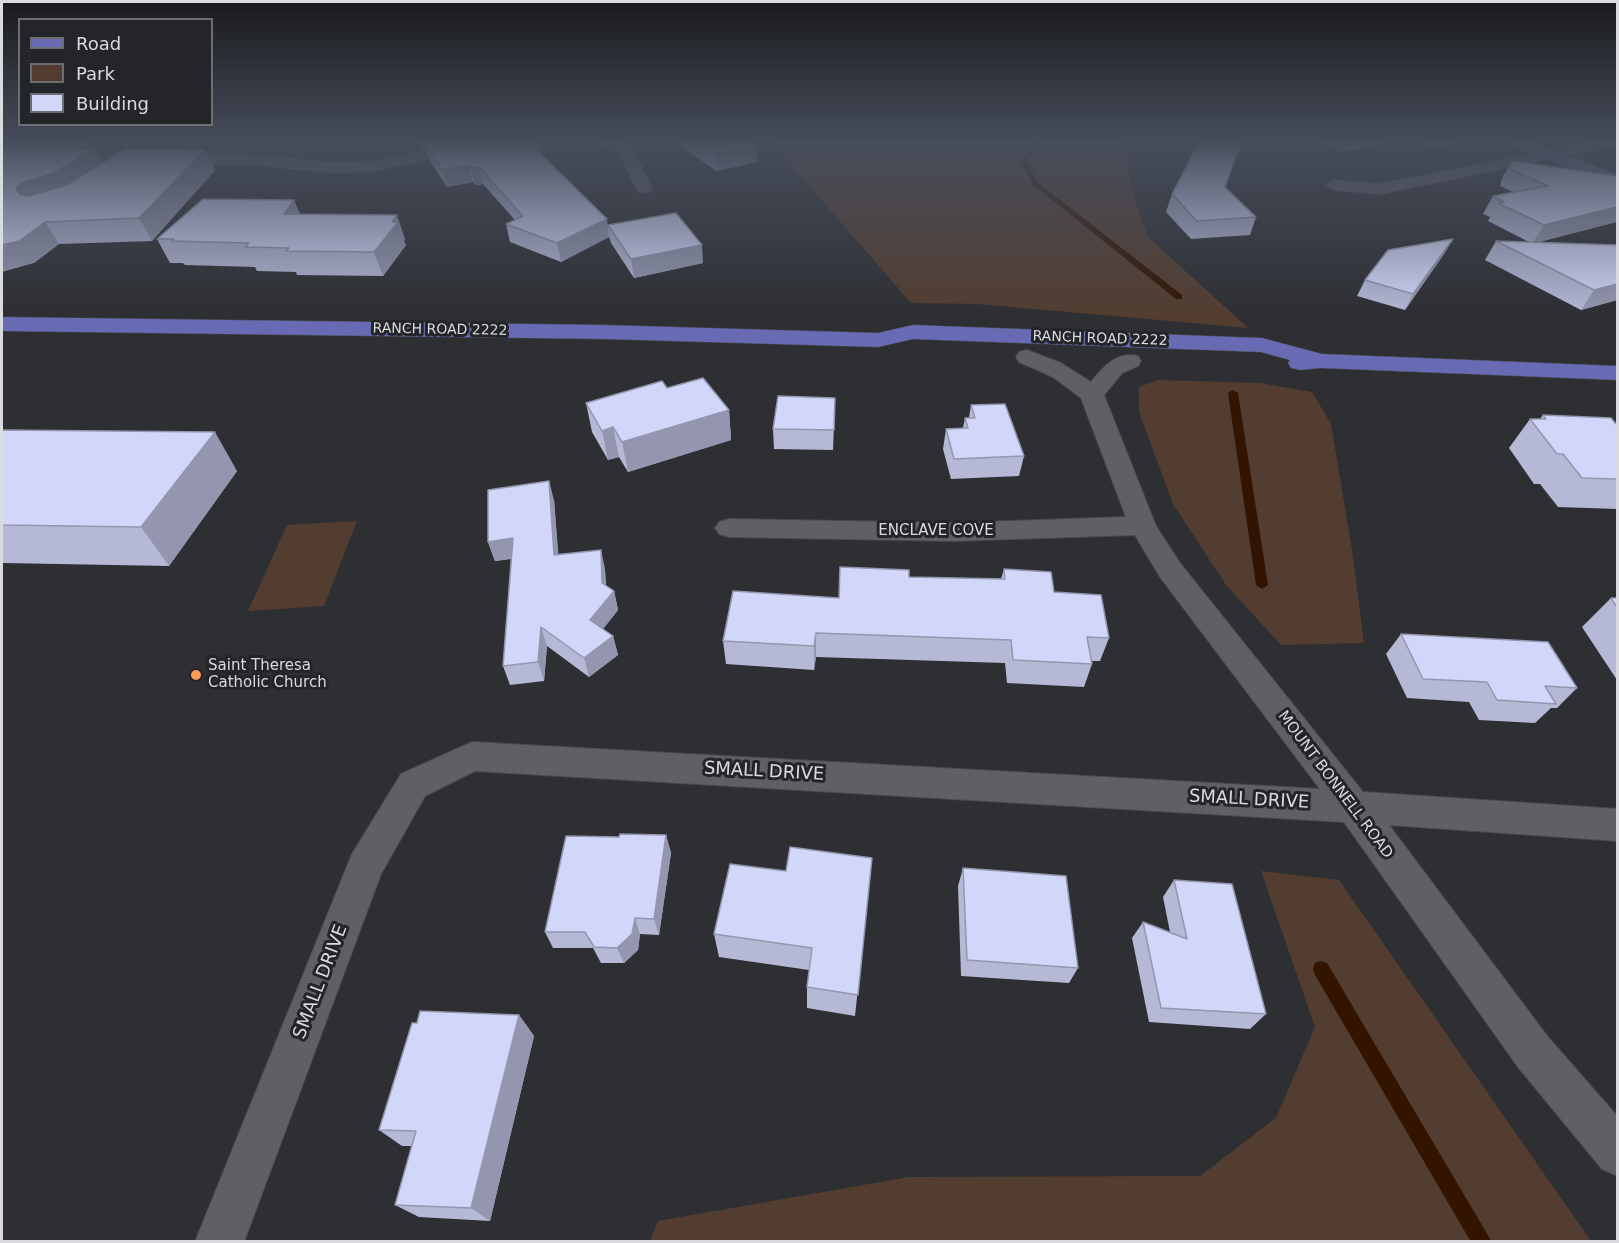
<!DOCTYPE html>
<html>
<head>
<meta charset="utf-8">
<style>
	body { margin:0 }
	#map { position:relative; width:1619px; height:1243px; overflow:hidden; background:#2e2f33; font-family:"DejaVu Sans",sans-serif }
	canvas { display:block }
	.frame { position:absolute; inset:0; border:3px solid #dadbde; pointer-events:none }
	.legend { position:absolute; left:18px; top:18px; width:195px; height:108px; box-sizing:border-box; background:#242529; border:2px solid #6d6e71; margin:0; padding:8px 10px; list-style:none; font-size:18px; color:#dadbde }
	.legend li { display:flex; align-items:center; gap:12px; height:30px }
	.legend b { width:30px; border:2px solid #6d6e71 }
</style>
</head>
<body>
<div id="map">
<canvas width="1619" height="1243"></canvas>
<div class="frame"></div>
<ul class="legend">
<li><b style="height:8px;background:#686ab3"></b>Road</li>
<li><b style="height:16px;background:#533d30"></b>Park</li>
<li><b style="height:16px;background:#d2d7f9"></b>Building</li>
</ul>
</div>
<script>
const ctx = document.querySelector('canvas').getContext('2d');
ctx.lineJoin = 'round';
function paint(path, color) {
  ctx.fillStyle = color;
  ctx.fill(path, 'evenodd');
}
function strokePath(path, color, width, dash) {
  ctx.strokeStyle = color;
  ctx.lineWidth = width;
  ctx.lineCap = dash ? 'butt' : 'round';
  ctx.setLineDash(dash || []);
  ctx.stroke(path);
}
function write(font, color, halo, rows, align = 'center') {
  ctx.font = font + ' "DejaVu Sans",sans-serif';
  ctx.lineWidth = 6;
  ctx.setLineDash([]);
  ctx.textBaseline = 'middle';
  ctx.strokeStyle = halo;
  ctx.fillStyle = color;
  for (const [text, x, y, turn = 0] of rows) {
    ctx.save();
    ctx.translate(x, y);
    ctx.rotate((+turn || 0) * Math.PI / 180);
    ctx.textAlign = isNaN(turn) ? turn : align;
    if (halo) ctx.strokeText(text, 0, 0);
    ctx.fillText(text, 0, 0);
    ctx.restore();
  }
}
paint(new Path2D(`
	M772,143h354l6,48 16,46 100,91 -270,-24 -67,-1z
	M1158,380l102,3 52,9 19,32 21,126 12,93 -83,2 -55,-60 -53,-81 -34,-92v-25z
	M357,521l-33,85 -76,5 39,-86z
	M1261,871l78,9 252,361h-941l8,-20 251,-44 291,-1 76,-58 39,-91z`), '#533d30');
paint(new Path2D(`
	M1035,143h6l-14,17 10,22 145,113v4h-6l-144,-115 -11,-24z
	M1233,390l5,3 30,192 -6,4 -6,-4 -28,-192z
	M1321,961l6,2 165,279h-21l-156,-267 -2,-6 2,-6z`), '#321401');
const street = new Path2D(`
	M459,143h29l-8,5 -105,23 -41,2 -75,-8 -204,-3 -53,-5v-10l53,5 204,3 75,8 41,-2z
	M601,143h22l8,3 21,42 -2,4h-12l-19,-40 -16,-6z
	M1588,143h30v2l-238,49 -46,-4 -8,-5 8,-5 46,4z
	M1027,350l34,13 30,19c12,-15 26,-31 47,-26l3,5 -3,5 -16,7 -18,22 52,131 24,37 183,229 255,17v32l-229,-16 159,212 70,80v59l-16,-7 -84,-102 -174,-245 -869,-51 -50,25 -44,78 -137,368h-49l157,-388 49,-80 71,-32 848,47 -160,-212 -25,-42 -181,6 -225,-4 -10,-3 -4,-6 4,-6 10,-3 225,4 172,-6 -45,-119 -28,-21 -34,-15 -3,-5 3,-5z`);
const secondary = new Path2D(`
	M1512,143h24l82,32v12l-103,-40z`);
const primary = new Path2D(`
	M2,317l602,8 274,8 35,-8 349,13 60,16 296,12v14l-297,-12 -21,2 -9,-2 -3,-5 2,-3 -29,-8 -348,-13 -35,8 -274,-8 -602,-8z`);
strokePath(street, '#494a4e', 2);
strokePath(secondary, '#494a4e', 1);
strokePath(primary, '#494a4e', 1);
paint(street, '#5f6064');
paint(secondary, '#64658c');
paint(primary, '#686ab3');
paint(new Path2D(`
	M2,143h88l-10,5 22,15 103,-13 10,20 -63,71 -93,3 -25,19z
	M418,143h118l4,4 2,8 66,70 95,38 -69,15 -23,-35 -2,-6 -48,25 -51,-20 -4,-18 9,-4 -32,-36 -7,1 -3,-3 -26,5 -17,-26 -4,-13 -4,1z
	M677,143h77l3,19 -41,9z
	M1198,143h44l-17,44 31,30 -6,18 -59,4 -25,-27 6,-18z
	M1322,143h64l-45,9z
	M1422,143h35l-25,5z
	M1512,161l105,15 -79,66 79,3v55l-36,10 -96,-50 11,-19 33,1 -41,-21 2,-4 -7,-3 10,-18 20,-4 -13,-6 2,-8z
	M300,214l105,25 -1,2 2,4 -23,31 -86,-1 -1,-3 -39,-1 -2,-4 -70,-2 -2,-2h-13l-13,-24z
	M1453,239l-9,15 -39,56 -48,-14 8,-16z
	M667,388l62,22 2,30 -103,32 -9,-15 -11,3 -16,-28 -6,-29z
	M835,398l-2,52 -59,-1 -1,-20z
	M971,405l53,51 -5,20 -68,3 -8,-30 3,-20 17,-1 2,-10h4z
	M1543,415l74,10v84l-59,-2 -18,-23h-6l-25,-36 21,-29h10z
	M2,430l235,41 -68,95 -167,-3z
	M554,500l4,54 47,15 1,17 8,5 4,19 -15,19 10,7 5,19 -29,22 -42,-31 -3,35 -34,4 -7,-19 8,-107 -16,2 -7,-19z
	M1004,569l50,23 55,46 -9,23h-8v3l-8,23 -77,-4 -2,-20 -189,-6 -2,13 -88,-6 -3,-23 116,-43 70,-21 92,2z
	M1611,598h6v82l-35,-53z
	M1401,634l176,54 -20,20h-6l-16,15 -56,-3 -10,-18 -62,-4 -21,-44z
	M666,835l5,18 -12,82 -19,-1 -2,16 -14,13h-23l-8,-15h-40l-8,-16 74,-95z
	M872,858l-17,158 -48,-8v-21l2,-17 -90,-13 -5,-23 72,-63z
	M963,868l115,100 -9,15 -108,-7 -3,-90z
	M1174,880l92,134 -16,15 -101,-7 -17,-84 11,-16 27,10 -7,-35z
	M519,1015l15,21 -44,185 -71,-4 -24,-12 17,-59h-10l-23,-16 38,-107z`), '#b5b9d6');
paint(new Path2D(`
	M39,143l13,21 -22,-16z
	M73,143h17l-13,7z
	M420,143h29l-24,2 1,3 -4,1z
	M1241,143h1l-23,61 6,-17z
	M1344,143h42l-45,9z
	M1434,143h23l-25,5z
	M756,145l1,17 -41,9 -1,-17z
	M540,147l4,17 -9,-16z
	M94,149l12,20 -76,42 -14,-22 5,-6z
	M205,150l10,20 -63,71 -13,-23z
	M469,165l4,17 -26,5 -5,-17z
	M479,167l4,17 -7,1 -5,-17z
	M294,200l10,23 -20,-9z
	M1617,207v15l-85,22 12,-19z
	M397,215l8,24 -1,2 2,4 -23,31 -9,-24 18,-30z
	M607,219l2,18 -48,25 -4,-19z
	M45,222l14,22 -25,19 -32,9v-27z
	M1453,239l-9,15 -39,56 8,-16z
	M702,245l1,18 -69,15 -3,-19z
	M1617,284v16l-36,10 13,-20z
	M729,410l2,30 -103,32 -6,-30z
	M613,427l6,30 -11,3 -6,-29z
	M215,432l22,39 -68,95 -28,-39z
	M549,481l5,19 6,74 -6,-19z
	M513,538l6,19 -24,4 -7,-19z
	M601,550l4,19 1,31 8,-9 4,19 -23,29 -5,-19 12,-37z
	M541,627l6,19 -3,35 -6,-19z
	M816,633v24l-2,13v-24z
	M613,636l5,19 -29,22 -5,-19z
	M666,835l5,18 -12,82 -5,-16z
	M635,918l5,16 -2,16 -14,13 -7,-15z
	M519,1015l15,21 -44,185 -19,-13z`), '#9396ae');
const building = new Path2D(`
	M2,143h37l-9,5 64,1 -42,25 -31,9 -5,6 5,6 7,1 38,-11 59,-36 80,1 -66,68 -94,4 -26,19 -17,4z
	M432,143h104l4,4 -5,1 72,71 -50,24 -51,-19 17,-8 -44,-49 -8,1 -2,-3 -27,5 -17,-25z
	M699,143h55l2,2 -41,9z
	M1198,143h43l-16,44 31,30 -59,4 -25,-27z
	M1512,161l105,15v31l-73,18 -46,-22 6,-1 -11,-6 55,-10 -38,-17z
	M203,199l91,1 -10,14 113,1 -5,7h6l-24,30 -88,-1 3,-3 -44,-1 4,-4 -77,-2 2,-2h-17z
	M676,213l26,32 -71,14 -23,-34z
	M1453,239l-40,55 -48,-14 23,-30z
	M1496,241l121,4v39l-23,6z
	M703,378l26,32 -107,32 -9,-15 -11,4 -16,-28 76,-22 5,7z
	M778,396l57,2 -1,32 -61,-1z
	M1005,404l19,52 -70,3 -8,-30 22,-1 -3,-10h10l-4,-13z
	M1543,415l68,3 6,7v54l-35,-1 -19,-24h-6l-27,-35h16z
	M2,430l213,2 -74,95 -139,-2z
	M549,481l5,74 47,-5 1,33 12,8 -24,29 23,16 -29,22 -43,-31 -3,35 -35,4 10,-128 -25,4v-52z
	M840,567l69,3v7l96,2 -1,-10 47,3 3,20 47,3 8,43 -22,-1 5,27 -79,-4 -2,-20 -195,-7 -2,13 -91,-5 10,-50 106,7z
	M1611,598h6v9z
	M1401,634l147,8 29,46 -32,-2 11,18 -59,-4 -10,-18 -64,-3z
	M620,834l46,1 -12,84 -19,-1 -3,16 -15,14 -23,-1 -9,-15h-40l21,-96 53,1z
	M790,847l82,11 -14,137 -51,-8 5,-39 -98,-14 16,-70 56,7z
	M963,868l103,8 12,92 -111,-8z
	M1174,880l58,4 34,130 -105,-6 -18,-86 44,17z
	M420,1011l99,4 -48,193 -76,-3 21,-74 -37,-1 33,-107h5z`);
paint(building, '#d2d7f9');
strokePath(building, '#9396ae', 1.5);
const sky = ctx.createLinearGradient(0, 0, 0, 317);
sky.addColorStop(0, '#191a1c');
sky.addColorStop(0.45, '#464d5b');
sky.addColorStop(1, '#464d5b00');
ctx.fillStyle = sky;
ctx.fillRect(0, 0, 1619, 317);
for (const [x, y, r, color] of [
	[196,675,6,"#ff9b5a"]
]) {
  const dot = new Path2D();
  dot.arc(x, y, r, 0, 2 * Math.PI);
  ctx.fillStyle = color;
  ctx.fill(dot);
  strokePath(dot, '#242529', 2);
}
write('14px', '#dadbde', '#242529', [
	["RANCH ROAD 2222",440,330,1],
	["RANCH ROAD 2222",1100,339,2]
]);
write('15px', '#dadbde', '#242529', [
	["ENCLAVE COVE",936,531],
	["MOUNT BONNELL ROAD",1335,785,53]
]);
write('15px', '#dadbde', '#242529', [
	["Saint Theresa",208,666],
	["Catholic Church",208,683]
], 'left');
write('18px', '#dadbde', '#242529', [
	["SMALL DRIVE",764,772,3],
	["SMALL DRIVE",1249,800,3],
	["SMALL DRIVE",321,982,-69]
]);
</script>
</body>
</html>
